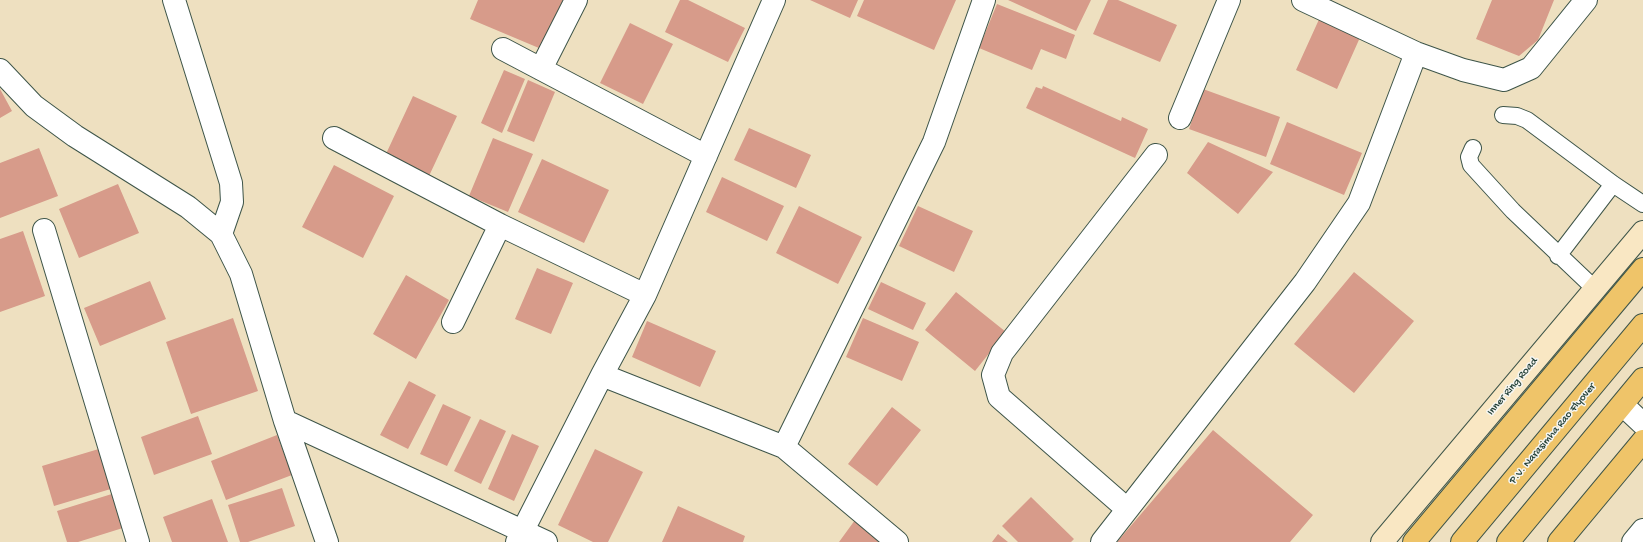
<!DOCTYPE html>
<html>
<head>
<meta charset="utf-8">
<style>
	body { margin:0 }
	canvas { display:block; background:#eee0c0 }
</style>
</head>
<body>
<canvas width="1643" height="542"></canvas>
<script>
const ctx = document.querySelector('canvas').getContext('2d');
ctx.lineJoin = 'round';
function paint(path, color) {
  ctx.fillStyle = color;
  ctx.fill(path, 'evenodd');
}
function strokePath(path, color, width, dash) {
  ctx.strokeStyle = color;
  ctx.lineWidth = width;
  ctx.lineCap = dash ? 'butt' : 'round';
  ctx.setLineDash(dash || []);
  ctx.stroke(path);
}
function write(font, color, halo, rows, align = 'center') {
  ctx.font = font + ' "Gochi Hand",sans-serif';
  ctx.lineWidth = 3;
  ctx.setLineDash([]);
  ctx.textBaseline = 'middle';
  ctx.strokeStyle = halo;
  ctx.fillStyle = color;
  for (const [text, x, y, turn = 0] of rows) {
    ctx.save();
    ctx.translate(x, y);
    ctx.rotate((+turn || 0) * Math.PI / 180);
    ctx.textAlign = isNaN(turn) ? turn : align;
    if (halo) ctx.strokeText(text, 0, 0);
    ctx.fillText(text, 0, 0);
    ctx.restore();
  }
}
paint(new Path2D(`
	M478,0h89l-21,51 -76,-32z
	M680,0h8l57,28 -17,34 -63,-30z
	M810,0h48l-8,18z
	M864,0h92l-22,50 -77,-34z
	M1008,0h83l-15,31z
	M1108,0h10l59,25 -17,37 -67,-28z
	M1492,0h62l-16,40 -19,16 -43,-17z
	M997,4l78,31 -9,24 -25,-10 -9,21 -53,-22z
	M1321,15l41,18 -25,56 -41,-19z
	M630,23l43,21 -30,60 -43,-21z
	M504,70l21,9 -23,54 -21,-10z
	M528,80l27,12 -21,50 -27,-11z
	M1043,86l78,35 1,-4 26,12 -13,29 -109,-50 10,-21 6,2z
	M0,89l12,22 -12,7z
	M1203,89l77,28 -14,40 -77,-28z
	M413,96l44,20 -28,60 -44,-20z
	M1287,122l75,31 -18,42 -74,-31z
	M749,128l62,27 -15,33 -62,-28z
	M493,138l40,16 -25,58 -39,-16z
	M1208,142l65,30 -35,42 -51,-41z
	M39,148l19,48 -58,22v-55z
	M542,159l67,31 -25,53 -66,-31z
	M334,165l60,31 -31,62 -61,-31z
	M722,177l62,29 -17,35 -61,-29z
	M118,184l21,49 -60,25 -20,-49z
	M799,206l63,31 -24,47 -62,-31z
	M918,206l55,25 -19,41 -55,-26z
	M23,231l22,65 -45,16v-73z
	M537,268l36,15 -22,51 -36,-15z
	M1354,272l60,49 -60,72 -60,-49z
	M406,275l43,25 -33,59 -43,-25z
	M150,281l16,38 -66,27 -16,-38z
	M881,282l45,21 -13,27 -45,-21z
	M956,292l50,40 -31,39 -50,-41z
	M233,318l25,73 -67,23 -25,-72z
	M863,318l56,24 -17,39 -56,-24z
	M647,321l69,30 -16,36 -68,-30z
	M409,381l27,14 -28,54 -28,-14z
	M443,404l28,13 -24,49 -27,-12z
	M892,407l29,23 -44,56 -29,-22z
	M198,416l14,38 -58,21 -13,-38z
	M480,419l26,12 -25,53 -27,-13z
	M1213,430l100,85 -23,27h-173z
	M512,434l27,12 -25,55 -26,-12z
	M277,435l15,40 -66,25 -15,-39z
	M102,448l12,40 -60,18 -12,-40z
	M595,449l48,23 -35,70h-15l-35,-17z
	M282,488l13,38 -47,16h-8l-12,-37z
	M115,493l11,34 -48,15h-11l-10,-31z
	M1031,497l43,42 -3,3h-53l-16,-16z
	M212,499l16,43h-56l-9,-25z
	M678,506l67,30 -2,6h-81z
	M855,520l31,22h-47z
	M998,534l10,8h-16z`), '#d79b8a');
const lane = new Path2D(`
	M1503,115l14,1 10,4 86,64 30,20
	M1473,148l-4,9 2,8 42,46 82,78
	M1558,256l55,-72`);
const street = new Path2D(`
	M174,0l57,183 1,19 -11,32
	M1303,0l113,53 47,17 41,10 27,-12 55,-68
	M503,49l203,107
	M541,69l35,-69
	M0,70l34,36 41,30 113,71 33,27 20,40 44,147 42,121
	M1180,118l49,-118
	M334,138l166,87 145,70
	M44,230l94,312
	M453,322l47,-97
	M602,375l182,72 113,95
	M1627,409l16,15
	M285,421l261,121
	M784,447l150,-305 50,-142
	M1127,509l-128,-112 -6,-22 9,-22 154,-198
	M517,542l85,-167 43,-80 129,-295
	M1102,542l203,-260 54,-79 57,-150
	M1633,542l10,-12`);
const secondary = new Path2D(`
	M1382,542l261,-310`);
const highway = new Path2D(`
	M1414,542l229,-273
	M1462,542l181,-217
	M1508,542l135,-163
	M1559,542l84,-101`);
strokePath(lane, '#3e5549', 18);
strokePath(street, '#3e5549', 24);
strokePath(secondary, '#3e5549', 24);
strokePath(highway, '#3e5549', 24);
strokePath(lane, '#fff', 16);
strokePath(street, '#fff', 22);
strokePath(secondary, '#f9e7c3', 22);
strokePath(highway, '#efc469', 22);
write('11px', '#1f3d34', '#f6f6f2', [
	["Inner Ring Road",1513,387,-50],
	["P.V. Narasimha Rao Flyover",1553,434,-50]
]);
</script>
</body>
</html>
